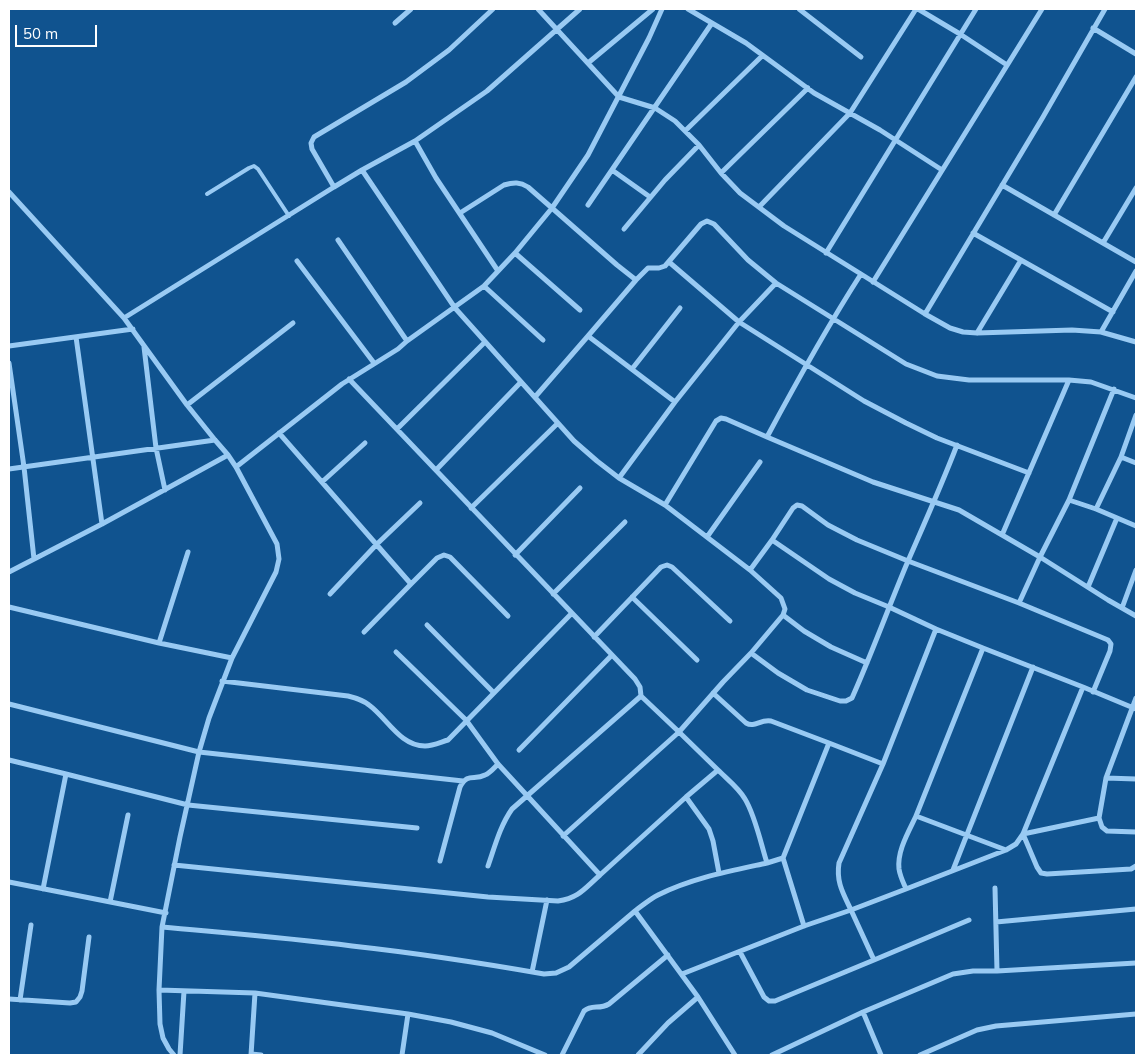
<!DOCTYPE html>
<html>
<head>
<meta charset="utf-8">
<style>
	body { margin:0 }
	#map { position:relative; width:1145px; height:1064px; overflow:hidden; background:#10538f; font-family:Mulish,sans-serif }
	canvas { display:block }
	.frame { position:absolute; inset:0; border:10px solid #fff; pointer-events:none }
	.scale { position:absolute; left:15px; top:25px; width:82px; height:22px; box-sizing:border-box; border:2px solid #fff; border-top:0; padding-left:6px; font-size:15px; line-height:18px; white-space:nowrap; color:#fff; -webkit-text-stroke:4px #10538f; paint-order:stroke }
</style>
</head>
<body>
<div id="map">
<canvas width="1145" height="1064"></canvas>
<div class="frame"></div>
<div class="scale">50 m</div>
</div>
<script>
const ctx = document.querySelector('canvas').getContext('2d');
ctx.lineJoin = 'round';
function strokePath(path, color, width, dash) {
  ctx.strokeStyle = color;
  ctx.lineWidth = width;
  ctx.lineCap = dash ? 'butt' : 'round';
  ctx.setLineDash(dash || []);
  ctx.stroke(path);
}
strokePath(new Path2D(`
	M207,194l42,-26 5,-2 4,3 31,47`), '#99caf3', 4);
strokePath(new Path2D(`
	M538,9l81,88 36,11 20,13 24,24 22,28 19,20 44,33 141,88 25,14 13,4 14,1 95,-3 29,2 35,10
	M688,9l58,34 68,50 66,37 62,40
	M799,9l62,48
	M918,9l42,25 47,31
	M395,23l16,-14
	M1093,28l43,26
	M588,63l65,-54
	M685,131l77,-75
	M415,141l21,37 62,93
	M362,170l93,138 119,133 23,20 22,17 46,27 85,65 31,28 4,11 -2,6 21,16 27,16 36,16
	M612,170l38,27
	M721,173l87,-85
	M1002,185l134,77
	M334,187l28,-17 53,-29 72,-50 93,-82
	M9,192l115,126 63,87 28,35 13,15 8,12 41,77 2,15 -3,13 -44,86 -23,60 -10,34 -19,85 -18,90 -3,63 1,34 3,14 6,11 5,6
	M588,205l124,-182
	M759,207l91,-94 66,-104
	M460,213l44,-28c10,-3 16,-3 24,2l89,78 19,15 -48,56 87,66 64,-80 37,-39 130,81 31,12 32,4h100l22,2 45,16
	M1054,215l82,-138
	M624,229l41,-49 34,-35
	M973,233l140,79
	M338,240l69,101
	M1103,243l33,-55
	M515,253l65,57
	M826,253l150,-244
	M297,261l77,102
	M669,262l70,60 125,79 42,22 31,15 92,35
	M861,274c-34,53 -64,107 -94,163l106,45 86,28 81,47 68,43 28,16
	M636,280l12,-12h11l6,-2 36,-42 6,-3 7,3 34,36 28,23
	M873,282l169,-273
	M484,286l59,54
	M925,314l118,-197 62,-108
	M124,318l210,-131 -22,-38 -1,-6 3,-6 92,-55 43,-32 44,-41
	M1101,332l35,-61
	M977,333l44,-73
	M76,337l26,187
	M9,346l124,-17
	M144,347l12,101 9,42
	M9,363l15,104 10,92
	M632,369l48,-61
	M535,397l53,-61
	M187,405l106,-82
	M1136,415l-15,42 15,6
	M397,429l88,-87
	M279,433l132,151 26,-26 7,-3 6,2 58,59
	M1121,457l-25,52 40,17
	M236,467l106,-83 56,-35 9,-8 77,-55 31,-33 37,-45 36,-53 61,-117 13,-29
	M9,469l206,-29
	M436,470l85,-88
	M619,478l56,-76
	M322,482l43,-39
	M1069,500l45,-111
	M665,505l51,-84 5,-3 5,1 41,18
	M471,508l87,-85
	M1002,535l67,-155
	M707,537l53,-75
	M772,540l21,-32 4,-3 5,1 26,19 29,15 51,21 111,42 89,37 3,4 -1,7 -17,41
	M515,555l65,-67
	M750,570l22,-30 57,39 26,14 34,14 47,22 -53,135 -54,-21 -46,115 -16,5
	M9,572l93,-48 126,-69
	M1088,587l29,-69
	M330,594l47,-50 43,-41
	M553,594l72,-72
	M632,597l65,63
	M1019,603l21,-46 29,-57 27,9
	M9,607l150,36 73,15
	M1122,608l14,-38
	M572,613l63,66 5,8 1,9 38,36 44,-50 28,-29 27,20 29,17 33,11h6l6,-3c20,-45 37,-92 56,-137 17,-39 34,-77 49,-116
	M427,625l67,68
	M936,629l47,19 -67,168c-8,17 -19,35 -17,53 1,7 4,13 7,20l-55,21 23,50 95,-40
	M364,632l47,-48
	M594,637l67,-70 6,-2 5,2 58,54
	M159,643l29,-91
	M396,652l70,68 32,44 102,111 86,-78 32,-27 -39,-38 -116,104
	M751,653l32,-38
	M222,681l126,15c8,2 15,4 21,9 18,13 31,41 56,41 8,0 16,-4 23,-6l124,-127 -223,-234
	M1083,687l53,22
	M713,693l33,30c9,5 14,-4 25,-2l58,22
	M1136,698l-30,80 -7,40 -76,16 14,33 4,6 6,1 84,-5 5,-3
	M9,704l190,48 264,29
	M519,750l93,-95
	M9,760l57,14 122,31 229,23
	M1106,778l30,1
	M686,797l23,32 4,12 6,32
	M916,816l90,34
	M1099,818l3,9 5,4 29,1
	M783,858l21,68
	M440,861l20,-74c8,-15 14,-6 25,-12 5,-2 9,-7 13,-11
	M174,865l314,32 70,4c21,-3 27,-13 42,-26
	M488,866c7,-20 12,-40 24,-57l129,-113
	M953,870l80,-203
	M9,882l157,31
	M995,888l2,83
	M43,889l23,-115
	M906,889l100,-39 10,-6 7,-10 60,-147 -100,-39
	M110,902l18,-87
	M635,911c8,-6 15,-12 23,-16 34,-17 72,-24 109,-32 -6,-19 -12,-48 -22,-64 -6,-11 -18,-20 -27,-29
	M996,922l140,-13
	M162,927c64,6 127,11 190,19 64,7 129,17 192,28l12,-1 13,-6 66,-56 63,86 37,58
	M740,952l24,45 5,4h6l99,-41
	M532,972l15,-72
	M682,974l122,-48 47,-16c-8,-17 -15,-28 -12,-47l44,-99
	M159,990l96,3 -4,62
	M255,993l153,21 43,8 41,11 53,22
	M9,999l61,4 6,-1 4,-5 2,-6 7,-54
	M20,1000l11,-75
	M863,1012l18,43
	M251,1054l10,1
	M180,1055l4,-64
	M402,1055l6,-41
	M562,1055l22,-44c8,-7 15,-1 25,-7l59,-49
	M638,1055l30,-32 30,-26
	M772,1055l91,-43 90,-38 20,-3h24l139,-8
	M920,1055l57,-25 19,-4 140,-12`), '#99caf3', 5);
</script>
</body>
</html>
